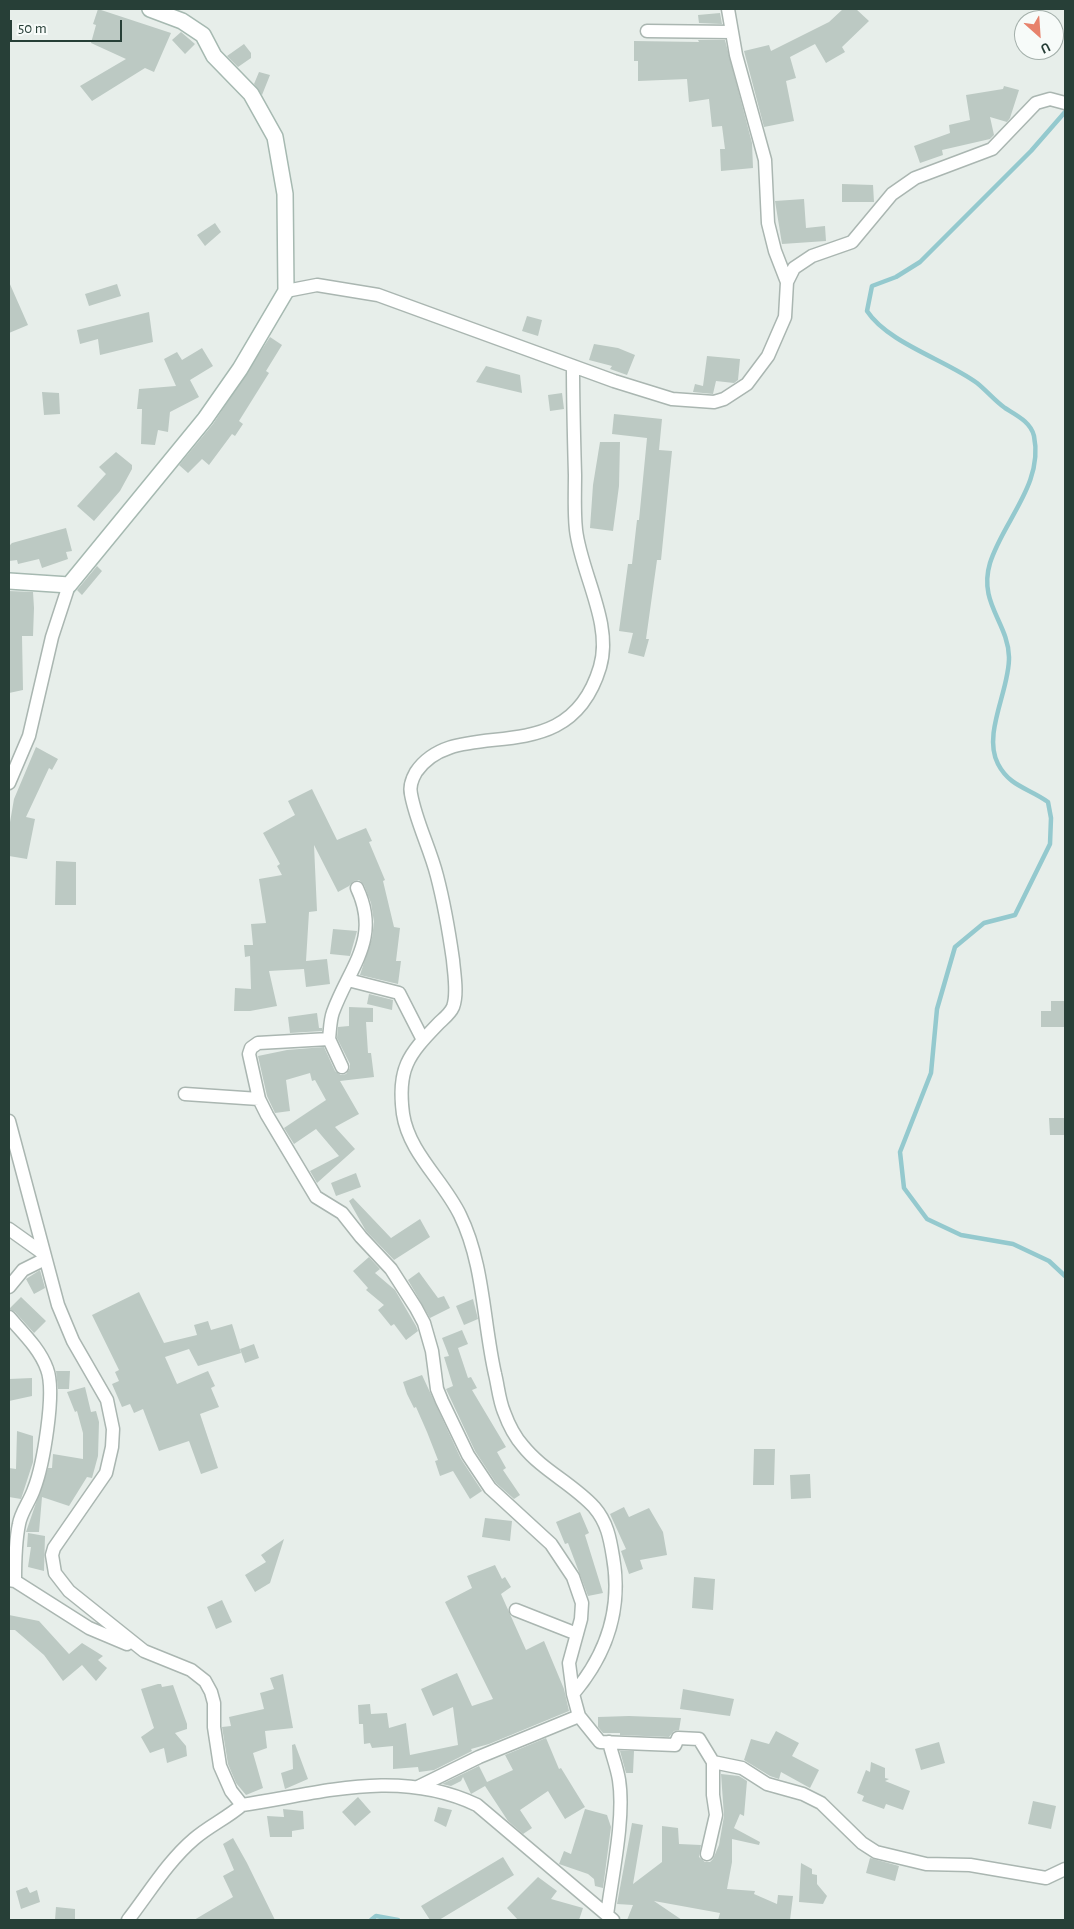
<!DOCTYPE html>
<html>
<head>
<meta charset="utf-8">
<style>
	body { margin:0 }
	#map { position:relative; width:1074px; height:1929px; overflow:hidden; background:#e7eeea; font-family:"Alegreya Sans",sans-serif }
	canvas { display:block }
	.frame { position:absolute; inset:0; border:10px solid #273f37; pointer-events:none }
	.north { position:absolute; left:1014px; top:10px; width:50px; height:50px; box-sizing:border-box; background:#f7fbf9; border:1px solid #a4b0ab; border-radius:50%; rotate:154deg; font-size:14px; font-weight:700; line-height:20px; text-align:center; color:#273f37 }
	.north::after { content:''; display:block; margin:auto; width:18px; height:22px; background:#e7826c; clip-path:polygon(50% 0,100% 100%,50% 72%,0 100%) }
	.scale { position:absolute; left:10px; top:20px; width:112px; height:22px; box-sizing:border-box; border:2px solid #273f37; border-top:0; padding-left:6px; font-size:15px; line-height:18px; white-space:nowrap; color:#273f37; -webkit-text-stroke:4px #f7fbf9; paint-order:stroke }
</style>
</head>
<body>
<div id="map">
<canvas width="1074" height="1929"></canvas>
<div class="frame"></div>
<div class="north">U</div>
<div class="scale">50 m</div>
</div>
<script>
const ctx = document.querySelector('canvas').getContext('2d');
ctx.lineJoin = 'round';
function strokePath(path, color, width, dash) {
  ctx.strokeStyle = color;
  ctx.lineWidth = width;
  ctx.lineCap = dash ? 'butt' : 'round';
  ctx.setLineDash(dash || []);
  ctx.stroke(path);
}
function paint(path, color) {
  ctx.fillStyle = color;
  ctx.fill(path, 'evenodd');
}
strokePath(new Path2D(`
	M1065,112l-34,39 -111,111 -24,15 -24,9 -5,25c21,32 79,49 110,72 10,8 18,18 28,25 11,7 26,14 29,28 10,48 -31,85 -44,127 -12,40 18,59 19,94 1,32 -27,77 -11,107 12,23 31,24 50,38l3,16 -1,26 -35,71 -31,8 -29,24 -18,62 -6,64 -31,79 4,36 23,31 34,16 52,9 36,17 16,15
	M371,1920l5,-4 22,4`), '#94c9ce', 4.5);
paint(new Path2D(`
	M98,9l73,24 -17,39 -9,-4 -53,33 -12,-15 46,-27 -35,-16 5,-18 -3,-1z
	M843,9h13l13,12 -27,26 3,5 -19,11 -11,-19 -25,13 6,21 -10,3 8,40 -30,6 -20,-76 25,-6 2,6 58,-29z
	M720,13l2,11 -23,-1 -1,-8z
	M181,32l14,12 -10,10 -13,-14z
	M698,40h27l27,103 1,25 -32,3 -1,-22h5l-3,-23 -10,1 -3,-28 -20,3 -2,-23 -49,2v-20h-4v-20l65,1z
	M244,44l7,9v5l-13,9 -11,-11z
	M259,72l11,3 -8,20 -8,-11z
	M1004,86l15,4 -9,28 -3,4 -17,-5 4,18 -4,4 -48,11 1,5 -23,8 -6,-17 36,-13 -1,-8 21,-5 -4,-25 37,-6z
	M842,184l31,1 1,17h-32z
	M804,199l2,29 19,-2 1,15 -44,3 -7,-43z
	M215,223l6,9 -16,14 -8,-11z
	M9,282l19,43 -19,8z
	M117,284l4,12 -32,10 -4,-12z
	M149,312l4,30 -53,13 -2,-16 -18,5 -3,-14z
	M527,316l15,4 -4,16 -16,-5z
	M270,337l12,8 -16,26 3,2 -30,48 4,3 -8,12 -3,-2 -23,31 -7,-6 -14,14 -9,-8 34,-41z
	M594,344l24,4 17,7 -8,20 -17,-6 2,-3 -23,-6z
	M202,348l11,18 -23,14 9,17 -29,15 -2,20 -10,-2 -3,15 -14,-1 1,-35h-5l2,-20 37,-3 -12,-27 13,-7 5,8z
	M707,356l33,3 -2,21 -4,3 -18,-2 -3,13 -20,-2 2,-8 8,2z
	M486,366l34,9 2,18 -46,-11z
	M42,392l17,1 1,21 -16,1z
	M562,393l2,16 -14,2 -2,-16z
	M614,414l48,5 -3,31 13,1 -11,109h-4l-11,79h3l-5,18 -16,-4 5,-20 -14,-2 9,-67h4l5,-44h2l8,-82 -35,-4z
	M600,442h20l-1,44 -6,45 -23,-3 3,-43z
	M116,452l16,13v4l-12,22 -26,30 -17,-15 29,-32 -7,-7z
	M66,528l6,23 -6,1 2,7 -26,9 -3,-9 -21,5 -1,-4 -8,1v-15l3,-3z
	M97,566l5,5 -20,24 -5,-5z
	M9,591l24,1 1,16 -1,28h-11l1,54 -14,3z
	M36,747l22,12 -6,11 -3,-2 -23,49 9,2 -8,40 -18,-3v-28l5,-29z
	M312,789l25,51 29,-12 6,13 -3,1 16,38 -2,1 11,46 6,1 -4,33h5l-3,23 -38,-9 12,-37 2,-16 -3,-19 -7,-18 -5,-5 -5,1 -5,5 -11,6 -24,-47 3,66 -8,1 -3,49 21,-2 3,25 -24,3 -2,-18 -35,2 8,35 -27,5h-16l1,-23 16,1 -1,-33 -5,1 -1,-12h9l-2,-21 15,-1 -7,-44 23,-4 -5,-9 3,-2 -17,-31 32,-18 -7,-14z
	M56,861l20,1v43h-21z
	M333,929l24,2 -7,25 -20,-2z
	M369,994l24,6 -1,10 -25,-6z
	M1051,1001h14v26h-24v-16h10z
	M349,1007l24,1v14h-7l2,31h3l3,24 -34,4 19,33 -24,13 20,22 -38,34 -7,-12 29,-15 -23,-27 -22,15 -10,-16 42,-28 -11,-20 -3,1 -2,-8 -24,7 4,31 -15,2 -8,-17 -9,-40 29,-6 37,-3 11,24 6,4 5,-1 4,-6v-4l-13,-26 1,-11 11,-1z
	M317,1013l2,15h3v3l-32,2 -2,-16z
	M1049,1118h16v17h-15z
	M356,1173l5,14 -25,9 -5,-13z
	M353,1198l38,40 29,-19 10,18 -36,23 -28,-29 -17,-30z
	M369,1257l11,12 -5,4 20,17 21,36 2,5 -12,9 -12,-16 -3,2 -13,-16 6,-5 -18,-15 2,-2 -15,-17z
	M40,1270l5,18 -11,6 -8,-15z
	M419,1272l19,26 6,-2 6,12 -20,10 -22,-38z
	M139,1292l25,51 33,-8 -3,-10 14,-4 3,9 21,-6 9,29 -43,13 -9,-17 -24,8 12,27 31,-13 7,15 -4,2 8,19 -19,7 18,54 -17,6 -12,-33 -30,10 -16,-42 -9,4 -4,-9 -8,3 -10,-23 7,-3 -4,-9 4,-2 -27,-55z
	M21,1297l25,24 -12,12 -19,-21 -6,-3z
	M473,1299l5,20 -14,6 -8,-19z
	M462,1330l6,14 -10,4 10,30 3,-1 6,11 -5,2 34,57 -9,5 9,16 -3,2 17,25 -6,4 -18,-16 -21,-32 -29,-62 7,-3 -9,-29 5,-1 -7,-18z
	M254,1344l5,14 -14,5 -5,-14z
	M56,1371h14l-1,18h-11z
	M422,1375l39,84 21,32 -12,8 -17,-28 -13,5 -5,-15 3,-1 -11,-28 -11,-25 -2,1 -7,-14 -4,-12z
	M32,1378v18l-23,5v-22z
	M85,1387l6,25 5,-1 3,11 -1,34 -6,22 -5,-1 -18,29 -27,-9 -3,35h-13l22,-64h4l1,-14 30,5v-26l-6,-22 -2,1 -8,-20z
	M17,1431l16,5v26l-12,37 -12,-2v-29l7,1z
	M754,1449h21l-1,36h-21z
	M810,1474l1,24 -20,1 -1,-24z
	M624,1507l5,10 20,-9 14,24 4,23 -27,5 3,9 -14,5 -8,-23 5,-2 -16,-35z
	M580,1512l9,21 -4,2 18,58 -15,3 -20,-53 -3,1 -9,-22z
	M485,1518l27,3 -2,20 -28,-4z
	M28,1533l17,3 -1,35 -16,-4 3,-20h-4z
	M284,1539l-14,44 -15,9 -10,-17 21,-13 -5,-7z
	M495,1565l7,14 3,-2 6,10 -10,7 25,56 18,-9 20,48 5,22 -80,33 -18,5 1,2 -38,19 -15,2 -1,-5 -25,2v-23l-21,2 -2,-5 -6,1 -1,-20h-4l-1,-19 12,-1 1,10 16,-1 2,15 17,-5 4,32 48,-10 -5,-38 -20,9 -12,-27 36,-16 15,33 21,-7 -48,-97 27,-14 -5,-12z
	M694,1577l21,2 -2,31 -21,-2z
	M222,1600l10,22 -16,7 -9,-22z
	M9,1615l30,6 30,33 13,-11 21,13 -5,4 9,8 -11,13 -14,-16 -19,16 -19,-26 -29,-25h-6z
	M283,1674l10,54 -28,3 2,17 -14,5 10,35 -17,7 -10,-12 -8,-19 -6,-37 9,-1 -2,-9 35,-8 -4,-16 14,-4 -4,-11z
	M158,1684h3l1,3 11,-2 14,39v5l-12,4 11,13 1,10 -20,7 -3,-15 -14,5 -9,-16 13,-9 -13,-39z
	M683,1689l51,10 -4,17 -50,-7z
	M629,1716l52,2 -2,12 -5,1 -5,6 -49,-2v-2h-17l-5,-6v-10z
	M776,1731l23,12 -7,13 27,14 -9,18 -29,-16 -2,7 -9,-3 -26,-16 7,-21 18,5z
	M546,1738l13,31 2,-1 24,39 -20,12 -17,-28 -28,19 12,18 -9,6 -15,-13 -23,-35 -14,8 -8,-17 -2,4 -10,5 -9,-2 37,-18 8,16 26,-12 -8,-15z
	M939,1742l6,21 -24,7 -6,-21z
	M295,1744l13,35 -23,10 -4,-16 12,-4 -1,-24z
	M620,1751h14l-1,22h-7z
	M871,1762l14,6v10l4,1 -4,2 25,10 -7,19 -17,-6 -2,5 -22,-8 2,-5 -7,-3 9,-23 4,2z
	M721,1774l18,2 8,5 -3,35 -4,-2 -6,14 26,14 -1,3 -27,-6v23l-5,27 28,2 -1,3 23,10 1,-9 15,1 -3,24h-72l2,-7 -66,-12 28,19h-55l6,-15 -16,-1 15,-81 11,2 -10,59 29,-22v-36l16,2 1,16 22,1 -2,12 6,5h5l3,-3 6,-14 5,-29z
	M358,1797l13,15 -16,14 -13,-14z
	M1033,1801l23,5 -5,23 -23,-5z
	M438,1807l14,3 -6,17 -12,-6z
	M283,1809l20,2 1,18 -12,2v6h-22l-3,-21 17,1z
	M585,1809l22,6 4,12 -8,61 -8,-2 -1,-7 -6,-5 -29,-10 5,-13 7,3z
	M233,1838l14,25 28,57h-81l39,-23 -10,-21 11,-6 -11,-26z
	M503,1857l11,18 -75,45h-9l-9,-14z
	M870,1858l29,8 -4,15 -29,-8z
	M801,1863l11,6v5l5,1v9l10,12 -4,8 -24,-2z
	M538,1877l19,14 -6,8 32,9 -4,12h-61l-11,-12z
	M27,1887l3,6 7,-3 3,12 -19,7 -5,-18z
	M56,1907l19,2v11h-20z`), '#bcc9c3');
const street = new Path2D(`
	M728,9l8,46 29,105 3,63 7,28 12,31
	M647,31l85,1
	M286,291l31,-6 61,10 236,86 58,18 42,3 10,-3 23,-15 21,-28 17,-39 2,-35 7,-14 18,-12 40,-14 40,-48 23,-16 77,-29 44,-46 14,-4 15,4
	M573,366c0,37 1,73 2,109 0,18 -1,37 1,55 5,43 37,94 24,137 -33,110 -143,44 -184,105 -4,7 -7,14 -5,22 5,28 19,54 26,82 7,27 12,56 16,84 1,13 5,34 0,47 -3,7 -10,12 -15,17 -30,31 -41,45 -35,90 6,39 40,66 57,101 24,49 23,106 35,159 3,12 4,26 9,38 4,11 11,25 19,34 19,24 50,38 71,61 13,15 16,31 19,50 9,51 -6,97 -40,137
	M9,783l20,-47 23,-99 17,-52
	M357,888c24,51 -7,78 -24,124 -3,8 -3,19 -4,27l-71,4 -7,5 -2,6 10,45 8,16 49,82 26,16 19,24 30,32 25,39 8,15 8,28 5,38 5,12 26,54 22,33 61,56 22,33 9,26 -1,16 -12,44 4,31 6,22 21,26 75,3 3,-7 21,1 14,23 29,6 25,16 36,10 18,9 41,40 14,9 50,12 44,1 76,13 19,-9
	M348,980l51,13 24,47
	M329,1039l13,28
	M185,1094l74,5
	M9,1121l49,184 15,36 34,59 6,29 -1,18 -6,26 -52,75 -2,7 3,18 14,18 75,60 47,19 14,11 6,11 3,11v24l6,39 11,25 11,14c80,-12 157,-37 235,0l136,115
	M9,1229l35,25
	M9,1287l14,-17 22,-11
	M9,1317c14,16 31,32 38,52 9,23 -4,97 -13,120 -4,12 -13,23 -15,35 -4,19 -4,38 -4,57
	M9,1580l6,1 74,47 38,16
	M516,1610l61,24
	M418,1787l61,-30 100,-41
	M707,1854l9,-39 -3,-20v-33
	M607,1915c5,-39 18,-97 12,-135 -2,-13 -7,-25 -10,-38
	M128,1920c21,-27 40,-59 66,-81 15,-13 33,-21 48,-34`);
const secondary = new Path2D(`
	M9,581l60,4 136,-166 35,-50 46,-78 -1,-97 -10,-57 -24,-43 -37,-38 -11,-21 -21,-14 -32,-12`);
strokePath(street, '#aab6b1', 15);
strokePath(secondary, '#a6b9b1', 18);
strokePath(street, '#fff', 12);
strokePath(secondary, '#fff', 15);
</script>
</body>
</html>
